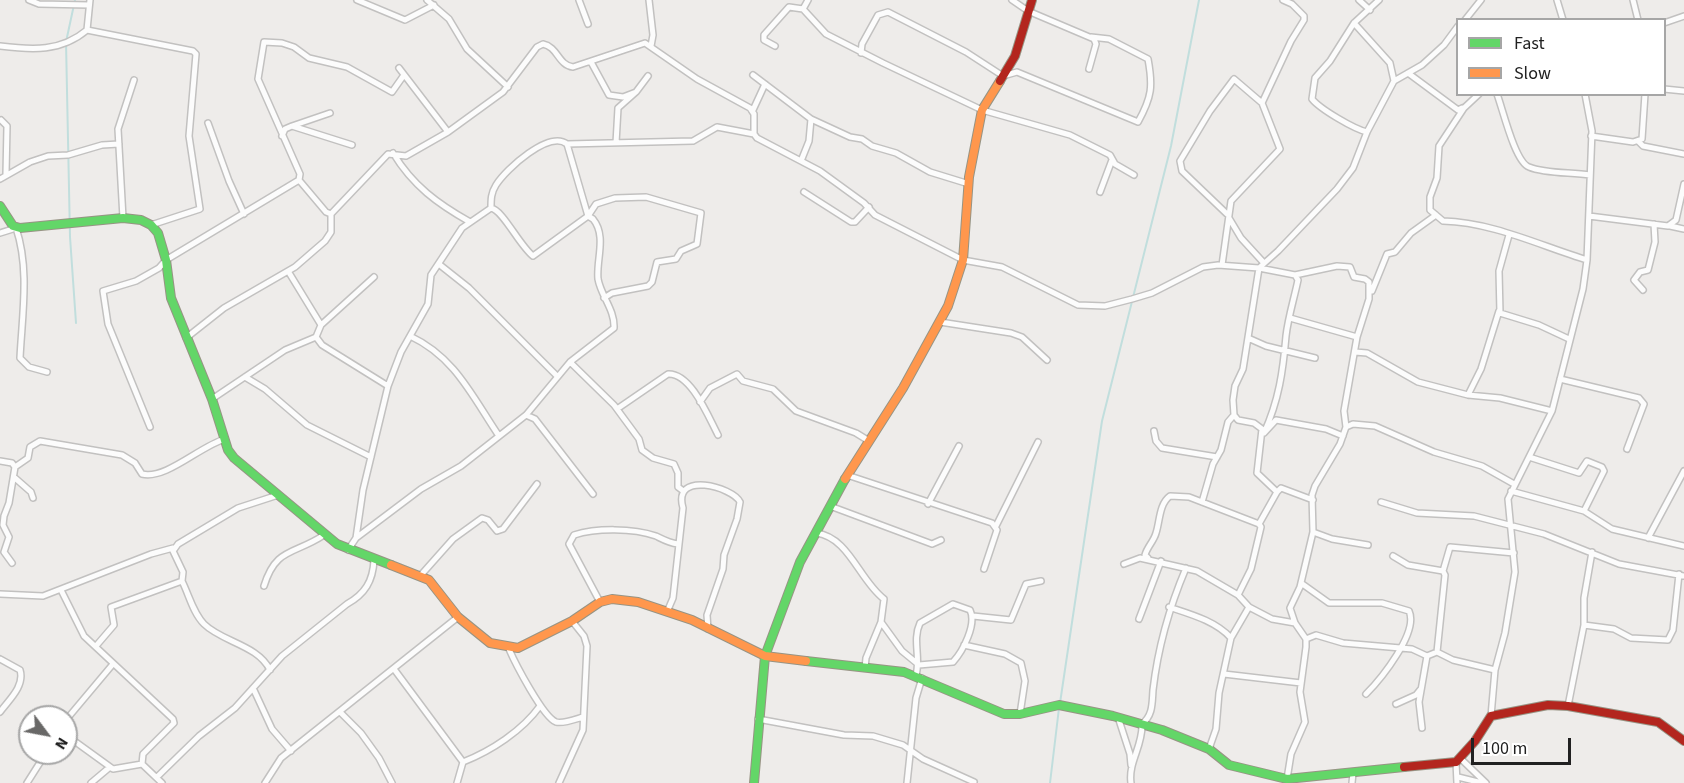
<!DOCTYPE html>
<html>
<head>
<meta charset="utf-8">
<style>
	body { margin:0 }
	#map { position:relative; width:1684px; height:783px; overflow:hidden; background:#eeecea; font-family:"Source Sans 3",sans-serif }
	canvas { display:block }
	.legend { position:absolute; left:1456px; top:18px; width:210px; height:78px; box-sizing:border-box; background:#fff; border:2px solid #a6a6a6; margin:0; padding:8px 10px; list-style:none; font-size:18px; color:#212121 }
	.legend li { display:flex; align-items:center; gap:12px; height:30px }
	.legend b { width:30px; border:2px solid #a6a6a6 }
	.north { position:absolute; left:18px; top:705px; width:60px; height:60px; box-sizing:border-box; background:#fff; border:2px solid #a6a6a6; border-radius:50%; rotate:122deg; font-size:16px; font-weight:700; line-height:24px; text-align:center; color:#212121 }
	.north::after { content:''; display:block; margin:auto; width:21px; height:27px; background:#696867; clip-path:polygon(50% 0,100% 100%,50% 72%,0 100%) }
	.scale { position:absolute; left:1471px; top:738px; width:100px; height:27px; box-sizing:border-box; border:3px solid #212121; border-top:0; padding-left:8px; font-size:18px; line-height:21px; white-space:nowrap; color:#212121; -webkit-text-stroke:4px #fff; paint-order:stroke }
</style>
</head>
<body>
<div id="map">
<canvas width="1684" height="783"></canvas>
<ul class="legend">
<li><b style="height:8px;background:#63d668"></b>Fast</li>
<li><b style="height:8px;background:#ff974d"></b>Slow</li>
</ul>
<div class="north">N</div>
<div class="scale">100 m</div>
</div>
<script>
const ctx = document.querySelector('canvas').getContext('2d');
ctx.lineJoin = 'round';
function strokePath(path, color, width, dash) {
  ctx.strokeStyle = color;
  ctx.lineWidth = width;
  ctx.lineCap = dash ? 'butt' : 'round';
  ctx.setLineDash(dash || []);
  ctx.stroke(path);
}
strokePath(new Path2D(`
	M75,0l-9,42 4,195 6,86
	M1060,703l42,-282 69,-275 28,-146
	M1050,783l9,-75`), '#c1dedd', 2);
const street = new Path2D(`
	M29,0l10,4 50,1
	M357,0l48,20 29,-15
	M427,0l22,19 18,30 41,38
	M579,0l9,24
	M649,0l4,35 -2,11
	M1012,0l16,11 66,28 2,5 -7,25
	M1359,0l11,10
	M1557,0l6,20
	M1633,0l5,20
	M803,9l5,-9
	M1465,20l16,-20
	M1354,23l-24,38 -15,17 -3,21c8,10 42,30 55,33
	M1664,23l20,-7
	M87,30l106,21 3,3 -7,82 11,73 -49,16
	M87,30l3,-30
	M0,46c32,4 61,6 87,-16
	M775,46l-11,-6v-5l25,-28 14,2 23,25 57,29 99,47 88,25 40,20 5,9 19,11
	M861,53l1,-9 16,-29 10,-3 78,40 37,24 14,-4 121,50c14,-25 15,-36 10,-63l-39,-20 -18,-2
	M591,62l18,33 14,2 13,-5 -18,16 -2,35
	M399,68l49,64
	M1408,73l50,37 4,-2
	M404,75l-12,17 -45,-25 -38,-9 -15,-11 -12,-4 -18,-1 -6,37 42,95 -1,6 27,32 5,2 57,-60 18,2 42,-24 55,-40 34,-45 6,-3c15,3 15,21 30,23l72,-24 52,36 53,29 4,6v20
	M753,75l58,44
	M1394,81l28,-16 22,-20 14,-19
	M1664,89l20,2
	M636,92l12,-16
	M1479,94l-15,14 -25,38 -2,32 -7,19v13l13,11c49,1 98,25 144,39
	M1497,94c6,16 18,68 32,73 17,7 42,5 61,8
	M1262,103l29,-62 13,-21v-4l-12,-12 -9,-4
	M753,110l12,-26
	M1,120l6,6 -1,48
	M208,123l21,58 15,33
	M292,126l38,-13
	M282,136l3,-7 7,-3 60,19
	M1591,136l42,6 9,-3 3,-45
	M1638,141l5,5 41,8
	M567,144l126,-3 24,-14 37,7 3,4 63,33 44,32 11,12 88,45 39,7 76,38 27,1 27,-7 20,-6 51,-26 15,-2 41,3 36,7 3,5c-4,19 -10,38 -12,56 -3,35 -7,64 -22,97l12,-13 50,9 17,7
	M393,153c20,33 45,51 77,69
	M801,161l8,-20 2,-22 39,18 12,2 10,7 24,7 34,19 39,12
	M0,179l30,-17 18,-6 20,-1 34,-10 17,-1
	M804,192l47,30h4l14,-15
	M1100,192l12,-32
	M491,208c0,-9 0,-15 5,-23 10,-16 53,-55 71,-41l21,72 8,-12 19,-6 31,-1 55,16 -4,31 -16,7 -5,8 -19,3 -5,20 -4,4 -36,7 -8,5
	M1589,216l79,10 8,-6 8,-36
	M123,218l-5,-89 16,-49
	M1229,218l12,20 22,24
	M1670,226l14,3
	M0,233l16,-5c14,41 6,88 4,130l9,9 18,5
	M1509,235l-10,36 1,42 39,12 30,14
	M440,265l29,23 88,88
	M1222,265l9,-64 49,-52 -18,-46 -28,-24 -24,32 -30,50 2,10 45,43
	M288,271l33,54
	M1643,290l-9,-10 6,-8 8,-2 7,-28 -1,-18
	M1372,291l15,-37 8,-2 16,-19 25,-18
	M1290,318l67,19
	M940,322l71,11 11,4 25,23
	M410,336c45,21 62,60 89,100
	M316,337l6,8 66,41
	M186,338l38,-30 71,-41 30,-26 6,-9v-18
	M1248,338l18,8 49,12
	M1355,352l12,1 51,29 50,13 32,3 52,13
	M570,362l44,43 25,34 3,11 11,8 21,6 4,9v14l4,3
	M245,377l20,12 42,36 64,32
	M1560,379l79,19 5,6 -17,45
	M1468,395l13,-26 18,-58
	M212,399l73,-49 31,-13 5,-12 53,-48
	M700,402l10,-14 27,-14 6,7 30,8 23,22 60,22 13,8
	M617,409l51,-35c23,-1 40,42 50,61
	M526,415l9,4 58,75
	M150,427l-42,-103 -5,-33 33,-10 23,-13 7,-8 133,-80
	M1346,427l7,-3 22,2 59,26 48,14 32,18
	M1154,431l2,10 6,7 55,9
	M1529,457l50,16 8,-12 15,6 2,4 -20,40
	M0,461l12,2 3,4
	M847,475l145,48 5,7 -13,39
	M15,478l16,14 2,6
	M1511,491l73,20 28,18 72,17
	M1277,492l-20,-19 5,-44 -8,-6 -16,-3 -4,-5 -1,-15 2,-14 8,-17 16,-101 19,-17 59,-62 16,-21 14,-36 27,-51 -4,-18 -36,-40 25,-23
	M1202,502l11,-38 8,-14 7,-28 6,-7
	M1381,502l36,11 57,3 70,18 75,30 65,12
	M928,504l31,-58
	M830,506l102,38 9,-4
	M996,526l42,-84
	M1313,532l19,7 36,6
	M816,533c33,4 43,47 68,66l-3,23
	M356,538l7,-48 25,-104 13,-34 27,-48 3,-29 31,-47 29,-20
	M1648,538l36,-67
	M348,550l8,-12 65,-49 40,-23 65,-51 44,-53 44,-34c1,-18 -13,-32 -16,-49 -2,-19 9,-43 -5,-60l-5,-3 -55,40c-14,-11 -30,-46 -42,-48
	M1393,556l15,9 35,6
	M1148,558l-3,-3c2,-8 9,-14 11,-22 4,-12 3,-29 14,-37l19,1 70,27
	M12,563l-8,-11 5,-15 -6,-12 1,-9 5,-13 6,-36 13,-9 2,-11 10,-6 82,14 13,8 7,11c24,6 58,-28 83,-35
	M1124,564l16,-6 57,13 41,24 11,12 23,12 23,4
	M421,575l32,-36 29,-21 6,2 9,11 6,-2 34,-45
	M182,581c7,14 11,32 22,43 18,18 54,21 66,46
	M1301,583l28,20h53l27,8c10,21 -28,68 -43,83
	M264,586c12,-39 30,-31 60,-51
	M61,590l23,46 89,83 1,4 -31,31 -1,10
	M0,594l43,2 108,-42 22,-6
	M1238,595l13,-26 10,-42 -2,-3 18,-32 4,-4 32,12
	M600,602l-31,-58 5,-9c22,-7 59,-7 82,1 8,4 13,7 22,8
	M1169,607c21,7 47,14 62,31l-12,55 -3,36 -7,20
	M667,612l6,-14 10,-90c-11,-38 50,-21 57,-6l-3,17 -13,36 -1,14 -16,46 1,14
	M973,616l38,4 15,-36 15,-3
	M1139,619l22,-58
	M1584,625l30,4 17,9 37,2 5,-10 6,-56
	M1231,638l18,-31
	M1306,639l10,-4 27,8 69,6 15,7
	M964,645l41,9 16,9 4,18 -5,33
	M96,646l18,-21 -3,-18 71,-26 1,-9 -10,-21 5,-7 60,-36 40,-13
	M509,649c6,14 34,68 47,73 7,2 20,-3 27,-5
	M1437,652l8,-77 -2,-4 7,-24 64,6
	M1427,656l10,-4 16,8 42,10
	M0,659l20,11c5,16 -11,30 -20,42
	M865,668l1,-10 15,-36 21,29 17,14 34,-3c10,-11 24,-38 17,-52l-17,-6 -33,19c-8,17 1,35 -4,52
	M394,669l69,93
	M1224,674l77,9
	M253,688l19,41 19,22
	M1396,704l20,-9 4,-5
	M1568,706l16,-81v-27l8,-46
	M341,713l20,20 18,25 13,25
	M1491,716l4,-46 10,-37 10,-61 -7,-73 44,-88 31,-122 4,-29 5,-129 -7,-37
	M1118,717l12,37 1,11
	M758,719l86,16 29,1 30,9 20,14 51,23
	M66,720l47,-56
	M1422,728l-3,-26 8,-46
	M66,735l47,34 29,-5 20,19
	M1460,758l26,25
	M1456,762l1,21
	M157,777l42,-41 36,-28 47,-52 65,-52c18,-10 26,-23 27,-44
	M1458,777l24,6
	M1287,779l4,-25 14,-32 -5,-30 6,-45v-8l-11,-16 -5,-15 10,-21 13,-55 -1,-37 3,-9 25,-42 6,-17 -2,-16 13,-74 12,-38v-17l-4,-3 -11,-2 -4,-10 -13,-1 -42,9
	M27,783l19,-30
	M91,783l19,-16
	M265,783l16,-25 177,-141
	M457,783l6,-21c28,-11 59,-31 77,-56
	M559,783l24,-53 4,-84 -3,-10 -12,-15
	M907,783l9,-85 6,-20
	M1131,783c-3,-21 12,-37 11,-59 11,-9 10,-20 11,-34 5,-43 16,-82 33,-122
	M1352,783l1,-10`);
const fast = new Path2D(`
	M0,206l13,20 7,2 103,-10 18,2 10,5 7,8 8,27 5,38 41,101 16,51 6,8 103,86 54,21
	M806,661l98,11 100,42h16l39,-9 54,11 49,14 47,19 20,16 58,14 117,-12
	M754,783l11,-127 35,-94 45,-83`);
const slow = new Path2D(`
	M845,479l58,-91 45,-82 15,-46 6,-83 13,-67 18,-29
	M391,565l38,15 29,37 32,26 28,5 54,-27 28,-19 12,-3 26,3 54,18 73,36 41,5`);
const jam = new Path2D(`
	M1000,81l15,-25 17,-56
	M1404,767l52,-5 19,-21 16,-25 57,-11 20,1 90,16 26,19`);
strokePath(street, '#c2c1c0', 8);
strokePath(fast, '#979484', 10);
strokePath(slow, '#979484', 10);
strokePath(jam, '#979484', 10);
strokePath(street, '#fcfcfc', 5);
strokePath(fast, '#63d668', 8);
strokePath(slow, '#ff974d', 8);
strokePath(jam, '#b3261e', 8);
</script>
</body>
</html>
